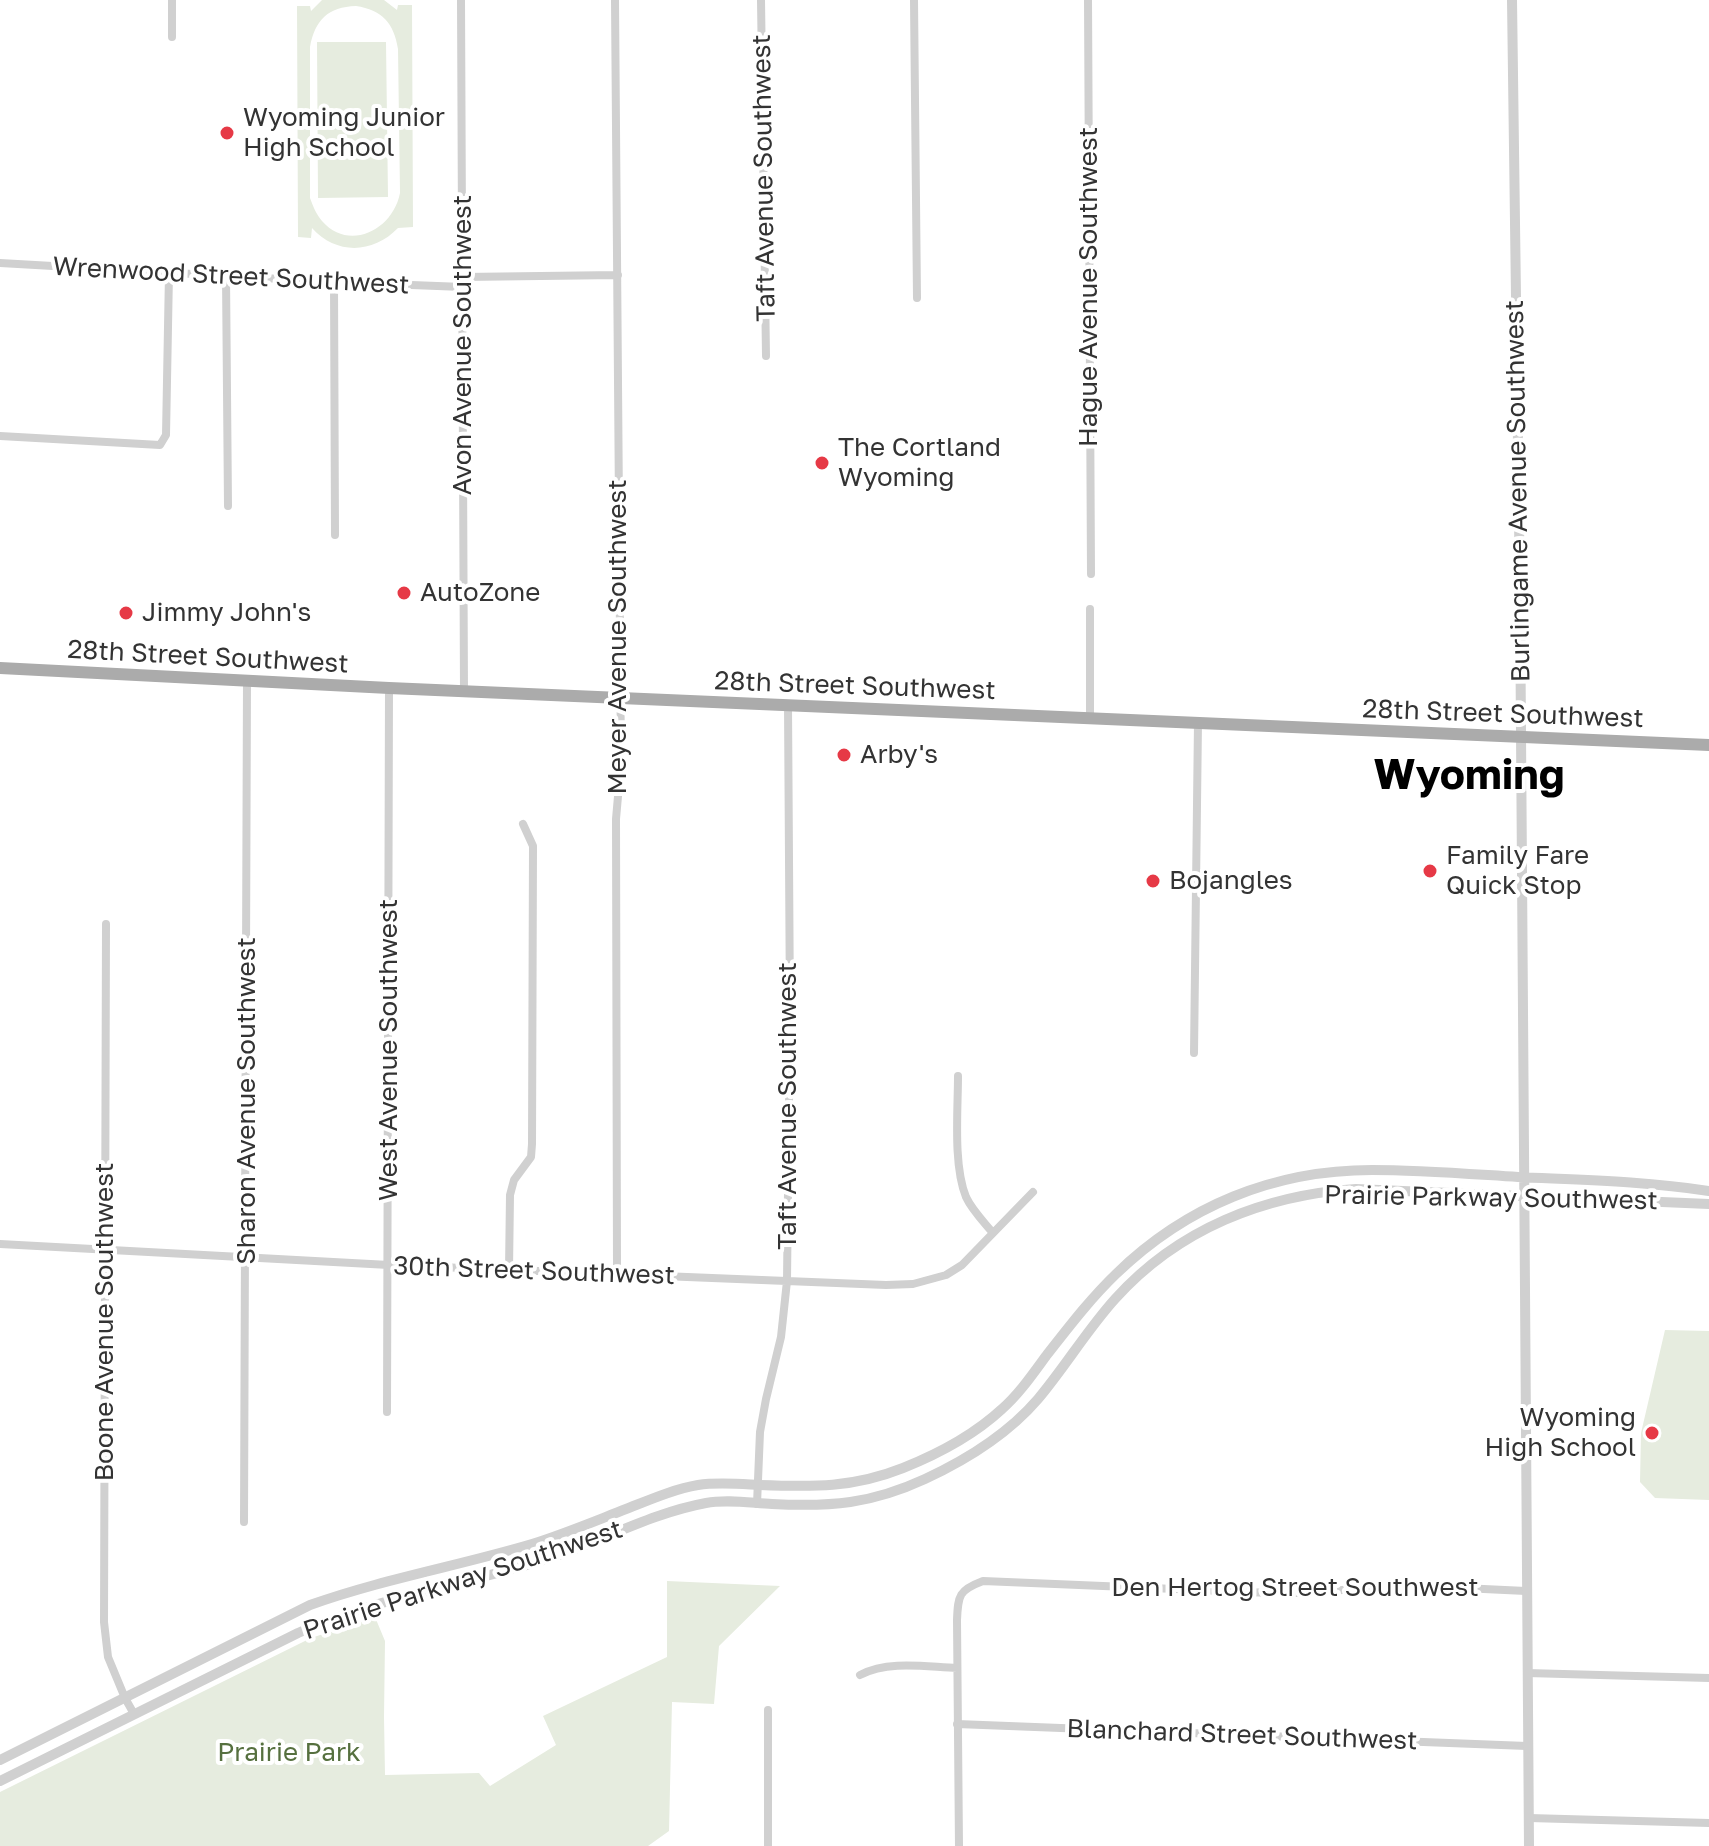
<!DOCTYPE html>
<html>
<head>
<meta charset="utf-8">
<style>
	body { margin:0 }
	canvas { display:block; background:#fff }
</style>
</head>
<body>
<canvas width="1709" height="1846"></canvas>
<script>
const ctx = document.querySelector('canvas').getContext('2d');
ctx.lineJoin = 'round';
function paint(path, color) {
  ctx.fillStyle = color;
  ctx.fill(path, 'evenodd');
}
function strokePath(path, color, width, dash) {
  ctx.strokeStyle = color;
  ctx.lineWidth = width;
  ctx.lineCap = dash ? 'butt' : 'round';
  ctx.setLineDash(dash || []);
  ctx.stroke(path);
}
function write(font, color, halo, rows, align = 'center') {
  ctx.font = font + ' "Golos Text",sans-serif';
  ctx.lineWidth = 8;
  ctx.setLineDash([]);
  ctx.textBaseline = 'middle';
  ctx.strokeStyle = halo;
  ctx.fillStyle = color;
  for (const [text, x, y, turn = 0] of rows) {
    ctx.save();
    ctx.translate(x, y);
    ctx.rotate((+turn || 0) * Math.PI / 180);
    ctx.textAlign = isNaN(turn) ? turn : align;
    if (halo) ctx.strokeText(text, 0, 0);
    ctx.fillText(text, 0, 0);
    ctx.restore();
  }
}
paint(new Path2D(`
	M322,0h62l13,10 1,-5h14l1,222 -15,1c-25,26 -62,27 -86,0l-1,10 -13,-1 -1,-231h13l1,5zM356,6c26,4 38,17 42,43l2,144c-7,37 -51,59 -78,28 -6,-7 -9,-15 -12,-23v-151c5,-27 18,-40 46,-41z
	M317,42h69l2,155 -70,1z
	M1665,1330l44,1v169l-54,-2 -15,-16 1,-49z
	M667,1581l113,5 -61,60 -5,58 -42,-2 -3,129 -21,15h-648v-54l311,-154 64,-21 10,24 -1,76 1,58 94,-2 11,13 66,-41 -13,-29 124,-59z`), '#e6ecdf');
strokePath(new Path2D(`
	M461,0l3,691
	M615,0l6,762 -5,57 1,455
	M761,0l5,356
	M914,0l3,298
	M1088,0l3,574
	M172,37v-37
	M0,263l334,19 129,5
	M226,276l2,230
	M463,277l155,-2
	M334,282l1,253
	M0,436l160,9 6,-10 3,-162
	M1090,718v-109
	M106,924l-2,698 4,35 17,41 9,16
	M1194,1053l4,-331
	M958,1076c0,34 -5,89 8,121 6,13 17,24 27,36
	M0,1244l389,21 497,20 27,-1 33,-9 16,-10 71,-73
	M509,1270l1,-75 4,-15 17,-23 1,-13 1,-298 -10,-22
	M387,1412l2,-724
	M757,1504l3,-72 6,-33 15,-62 6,-56 3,-268 -2,-308
	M244,1522l3,-842
	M1527,1673l182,5
	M860,1675c29,-15 66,-8 97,-7
	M957,1724l570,22
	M1529,1818l180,5
	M768,1846v-136
	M959,1846l-2,-226c1,-25 2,-30 26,-39l288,12h37l91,-8 127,6`), '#d0d0d0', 8);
strokePath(new Path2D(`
	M1512,0l8,594 9,1252
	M0,1760l310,-155c73,-26 148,-39 222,-61 32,-10 63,-23 94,-35 23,-9 48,-20 72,-24 20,-3 42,-1 62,0 53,2 93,3 143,-17 35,-14 72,-34 99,-59 17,-15 30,-34 44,-53 22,-28 44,-57 70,-82 70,-68 158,-104 256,-104 48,0 97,4 146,7 64,3 127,4 191,14
	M0,1781l298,-148c80,-36 166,-48 249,-74 53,-17 104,-46 159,-56 21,-4 45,0 66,1 59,3 99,0 153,-25 41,-19 83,-45 113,-80 27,-32 49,-69 77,-100 63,-70 149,-104 241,-110l353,15`), '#d0d0d0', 10);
strokePath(new Path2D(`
	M0,668l389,20 1320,57`), '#ababab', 12);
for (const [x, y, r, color] of [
	[227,133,8,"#e63946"],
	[822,463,8,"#e63946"],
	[404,593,8,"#e63946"],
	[126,613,8,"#e63946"],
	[844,755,8,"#e63946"],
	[1430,871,8,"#e63946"],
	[1153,881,8,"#e63946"],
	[1652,1433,8,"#e63946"]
]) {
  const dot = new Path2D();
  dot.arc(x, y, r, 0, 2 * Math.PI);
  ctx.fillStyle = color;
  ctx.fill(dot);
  strokePath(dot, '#fff', 3);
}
write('26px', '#333', '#fff', [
	["Wyoming Junior",243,118],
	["High School",243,148],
	["The Cortland",838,448],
	["Wyoming",838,478],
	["AutoZone",420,593],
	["Jimmy John's",142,613],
	["Arby's",860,755],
	["Family Fare",1446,856],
	["Quick Stop",1446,886],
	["Bojangles",1169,881],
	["Wyoming",1636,1418,"right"],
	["High School",1636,1448,"right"]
], 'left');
write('26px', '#333', '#fff', [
	["Taft Avenue Southwest",764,178,-91],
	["Wrenwood Street Southwest",231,276,3],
	["Hague Avenue Southwest",1089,287,-90],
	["Avon Avenue Southwest",463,345,-90],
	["Burlingame Avenue Southwest",1518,491,-91],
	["Meyer Avenue Southwest",618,637,-90],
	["28th Street Southwest",208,657,3],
	["28th Street Southwest",855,686,2],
	["28th Street Southwest",1503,714,2],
	["West Avenue Southwest",389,1050,-90],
	["Sharon Avenue Southwest",247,1101,-90],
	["Taft Avenue Southwest",788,1106,-90],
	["Prairie Parkway Southwest",1491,1198,1],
	["30th Street Southwest",534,1271,2],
	["Boone Avenue Southwest",105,1322,-90],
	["Prairie Parkway Southwest",463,1580,-18],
	["Den Hertog Street Southwest",1295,1588],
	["Blanchard Street Southwest",1242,1735,2]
]);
write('26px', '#56703f', '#fff', [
	["Prairie Park",289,1753]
]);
write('bold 42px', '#000', '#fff', [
	["Wyoming",1469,776]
]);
</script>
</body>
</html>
